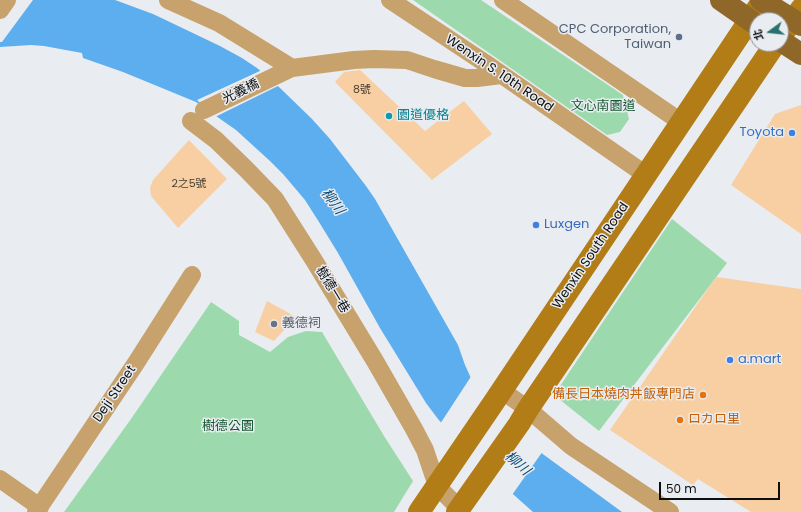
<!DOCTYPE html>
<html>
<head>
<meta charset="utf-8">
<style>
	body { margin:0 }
	#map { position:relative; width:801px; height:512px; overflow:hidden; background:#e9ecf0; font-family:Poppins,"Noto Sans TC",sans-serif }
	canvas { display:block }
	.north { position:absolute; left:749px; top:12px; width:40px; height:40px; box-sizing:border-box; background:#e9ecf0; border:1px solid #919396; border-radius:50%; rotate:255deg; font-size:11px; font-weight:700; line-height:16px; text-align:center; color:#0d0e0f }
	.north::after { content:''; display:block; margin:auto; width:14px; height:18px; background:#28726d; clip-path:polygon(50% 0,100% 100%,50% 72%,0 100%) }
	.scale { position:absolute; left:659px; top:482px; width:121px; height:18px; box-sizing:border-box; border:2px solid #0d0e0f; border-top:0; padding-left:5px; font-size:12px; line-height:14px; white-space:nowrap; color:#0d0e0f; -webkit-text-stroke:3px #e9ecf0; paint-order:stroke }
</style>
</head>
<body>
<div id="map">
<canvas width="801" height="512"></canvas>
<div class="north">北</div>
<div class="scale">50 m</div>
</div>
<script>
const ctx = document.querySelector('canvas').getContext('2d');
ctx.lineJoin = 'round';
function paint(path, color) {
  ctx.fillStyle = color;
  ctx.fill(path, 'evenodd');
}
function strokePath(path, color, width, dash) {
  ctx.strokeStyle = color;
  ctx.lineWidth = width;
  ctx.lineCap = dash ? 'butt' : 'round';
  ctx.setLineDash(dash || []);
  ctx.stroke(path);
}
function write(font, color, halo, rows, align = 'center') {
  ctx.font = font + ' Poppins,"Noto Sans TC","Noto Sans JP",sans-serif';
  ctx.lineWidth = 3;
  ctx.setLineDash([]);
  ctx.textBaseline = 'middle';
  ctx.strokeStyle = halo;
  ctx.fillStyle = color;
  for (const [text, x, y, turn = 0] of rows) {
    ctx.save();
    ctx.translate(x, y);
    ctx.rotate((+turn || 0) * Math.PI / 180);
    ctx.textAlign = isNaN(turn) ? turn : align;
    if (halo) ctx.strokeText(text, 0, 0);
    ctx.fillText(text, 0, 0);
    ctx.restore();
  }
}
paint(new Path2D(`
	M413,0h68l142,95 6,24 -9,13 -13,3z
	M672,219l55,44 -128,168 -45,-36z
	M211,302l28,19v14l31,17 18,-15 18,-6 16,1 62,104 29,45 -19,31h-330l67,-93z`), '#9cdaae');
paint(new Path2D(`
	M0,0h115l38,14 67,32 22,12 15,10 22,19 33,32 18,20 36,47 9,13 83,146 7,20 19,42 56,45 82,60h-89l-28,-25 -34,-30 -33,-38 -12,-16 -46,-75 -42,-75 -19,-31 -14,-22 -22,-26 -13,-13 -34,-31 -40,-28 -73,-30 -40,-14 -1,-5 -38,-7 -13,-1 -31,2z`), '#5caeee');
paint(new Path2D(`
	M0,0h33l-31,42h-2z
	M262,70l18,15 -65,32 -18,-17z
	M472,375l14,30 57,46 -31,44 -43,-36 -29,-35z`), '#e9ecf0');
paint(new Path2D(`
	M360,70l65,61 39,-30 28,33 -60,46 -97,-98 9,-10z
	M801,105v129l-70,-49 44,-71z
	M189,140l38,39 -49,49 -27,-32 -1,-8 3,-8z
	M716,277l85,12v223h-50l-53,-33 -5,6 -83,-55z
	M267,301l29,16 -22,24 -19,-9z`), '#f7cfa2');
strokePath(new Path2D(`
	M168,0l51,23 73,45
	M390,0l95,63 161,112
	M503,0l178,122
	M0,10l7,-10
	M204,110l88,-42 62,-8 20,-1 33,1 27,9 31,9h12l24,-3
	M191,121l25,19 30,29 29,30 40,63 60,99 39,68 11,21 12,36 22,22
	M501,390l27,19 43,37 99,66
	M0,479l40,28
	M36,512l100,-149 56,-88`), '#c7a26c', 18);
strokePath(new Path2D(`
	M781,36l20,-27
	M419,512l75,-110 269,-402
	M457,512l62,-88 9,-15 247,-365`), '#b27c17', 22);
strokePath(new Path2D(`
	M721,0l36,25
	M761,0l40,25
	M781,41l20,13`), '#8f6829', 22);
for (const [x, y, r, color] of [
	[679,37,4,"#5c6f8a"],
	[389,116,4,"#0f9aa8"],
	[792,133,4,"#3f7fe0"],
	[536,225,4,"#3f7fe0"],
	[274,324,4,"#6b7280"],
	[730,360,4,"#3f7fe0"],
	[703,395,4,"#e8710a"],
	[680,420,4,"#e8710a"]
]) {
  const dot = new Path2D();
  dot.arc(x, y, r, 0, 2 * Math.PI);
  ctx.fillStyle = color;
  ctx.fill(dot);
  strokePath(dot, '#e9ecf0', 1.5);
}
write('11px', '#483e34', null, [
	["8號",362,90],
	["2之5號",189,184]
]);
write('13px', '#4e5e75', '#e9ecf0', [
	["CPC Corporation,",671,30],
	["Taiwan",671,45]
], 'right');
write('13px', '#0d0e0f', '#e9ecf0', [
	["Wenxin S. 10th Road",499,74,34],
	["光義橋",241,92,-26],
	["Wenxin South Road",591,256,-56],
	["樹德一巷",332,290,59],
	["Deji Street",115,394,-56]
]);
write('13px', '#165831', '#e9ecf0', [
	["文心南園道",603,107],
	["樹德公園",228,427]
]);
write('13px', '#0d838f', '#e9ecf0', [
	["園道優格",397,116]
], 'left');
write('13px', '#366cbe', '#e9ecf0', [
	["Toyota",784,133,"right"],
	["Luxgen",544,225],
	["a.mart",738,360]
], 'left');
write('13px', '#5b616d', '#e9ecf0', [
	["義德祠",282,324]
], 'left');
write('13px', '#c56008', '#e9ecf0', [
	["備長日本燒肉丼飯專門店",695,395],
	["ロカロ里",688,420,"left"]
], 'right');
write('italic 14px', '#074872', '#e9ecf0', [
	["柳川",332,202,54],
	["柳川",517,464,42]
]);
</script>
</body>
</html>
